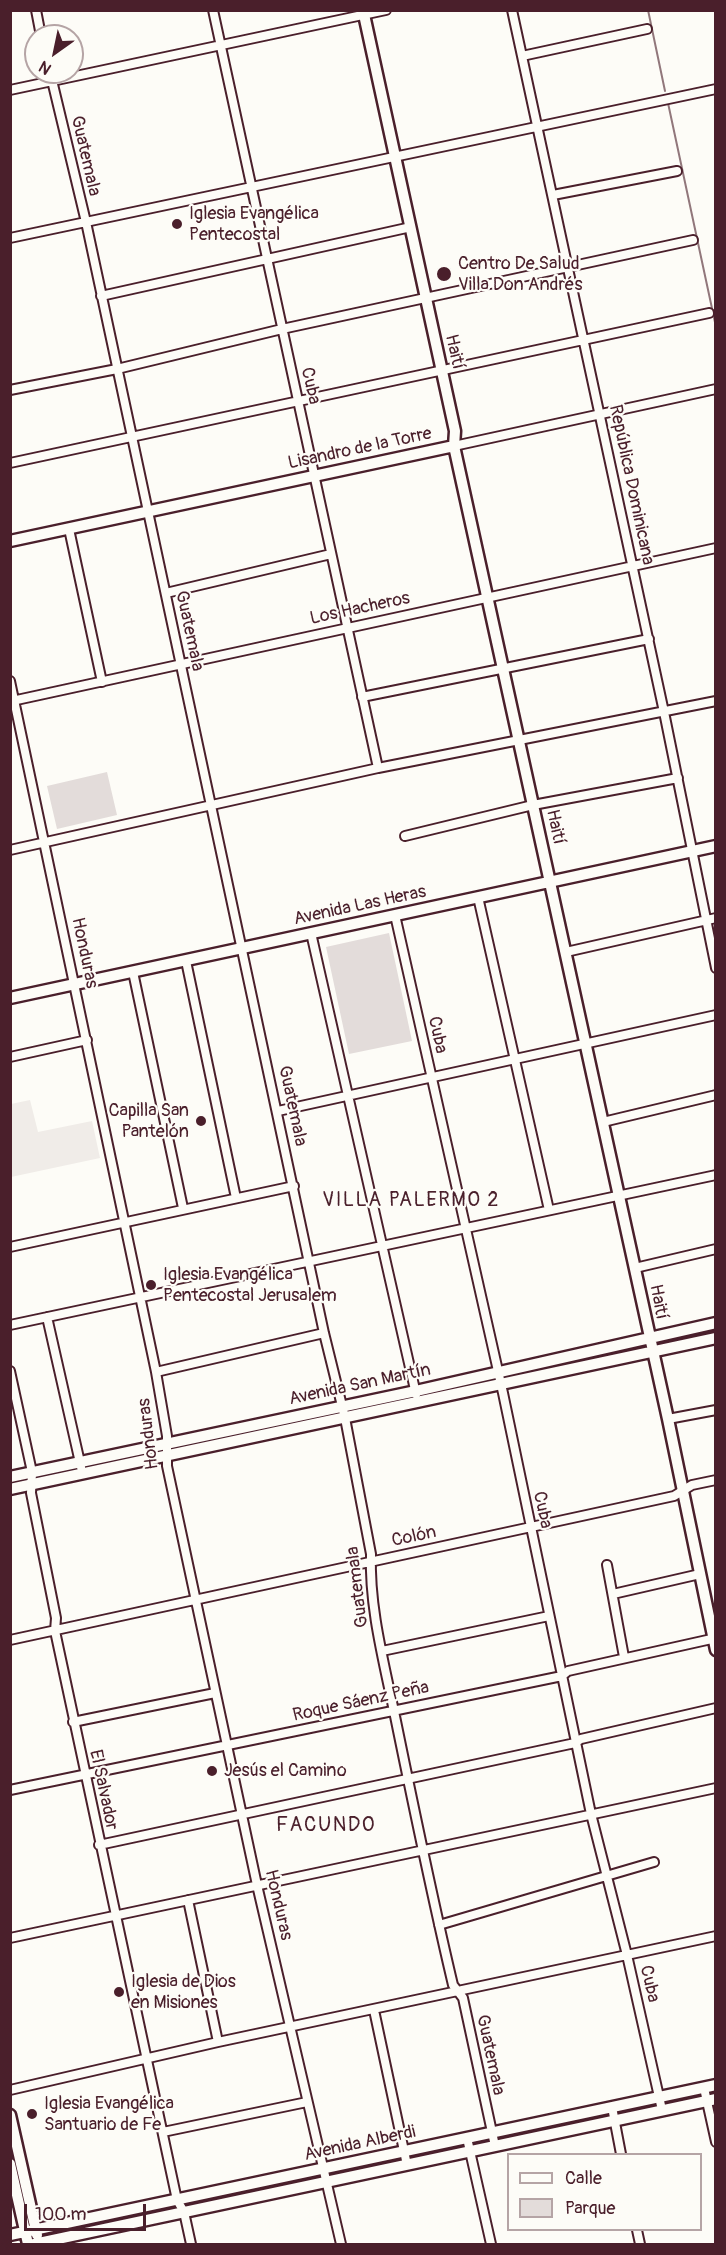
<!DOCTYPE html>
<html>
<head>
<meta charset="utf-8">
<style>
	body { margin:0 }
	#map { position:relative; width:726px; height:2255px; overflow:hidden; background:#fdfcf7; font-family:Pangolin,sans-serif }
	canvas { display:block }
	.frame { position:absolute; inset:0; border:12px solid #4a1f2b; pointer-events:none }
	.legend { position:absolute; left:507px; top:2153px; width:195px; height:78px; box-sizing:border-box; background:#fdfcf7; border:2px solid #b5a4a5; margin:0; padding:8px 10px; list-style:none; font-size:18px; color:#4a1f2b }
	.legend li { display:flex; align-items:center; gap:12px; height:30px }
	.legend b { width:30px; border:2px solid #b5a4a5 }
	.north { position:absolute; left:24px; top:24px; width:60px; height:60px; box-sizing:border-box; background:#fdfcf7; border:2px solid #b5a4a5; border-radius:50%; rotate:213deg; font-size:16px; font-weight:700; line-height:24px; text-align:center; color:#4a1f2b }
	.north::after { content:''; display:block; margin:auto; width:21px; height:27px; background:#4a1f2b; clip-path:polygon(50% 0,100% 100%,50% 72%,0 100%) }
	.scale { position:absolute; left:24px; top:2204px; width:122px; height:27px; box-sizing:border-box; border:3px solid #4a1f2b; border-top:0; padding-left:8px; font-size:18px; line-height:21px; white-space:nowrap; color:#4a1f2b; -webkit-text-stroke:4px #fdfcf7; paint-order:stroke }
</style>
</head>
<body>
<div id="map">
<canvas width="726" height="2255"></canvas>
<div class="frame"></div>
<ul class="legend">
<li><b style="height:8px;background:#fdfcf7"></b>Calle</li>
<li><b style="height:16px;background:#e3dcda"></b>Parque</li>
</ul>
<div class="north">N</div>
<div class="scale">100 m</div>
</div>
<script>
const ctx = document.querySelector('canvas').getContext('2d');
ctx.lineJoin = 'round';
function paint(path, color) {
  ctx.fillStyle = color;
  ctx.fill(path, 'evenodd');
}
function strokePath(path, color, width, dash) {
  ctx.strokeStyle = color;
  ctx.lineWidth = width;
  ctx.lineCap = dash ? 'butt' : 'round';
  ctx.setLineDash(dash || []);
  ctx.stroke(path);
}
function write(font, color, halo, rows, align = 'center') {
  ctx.font = font + ' Pangolin,sans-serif';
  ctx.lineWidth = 4.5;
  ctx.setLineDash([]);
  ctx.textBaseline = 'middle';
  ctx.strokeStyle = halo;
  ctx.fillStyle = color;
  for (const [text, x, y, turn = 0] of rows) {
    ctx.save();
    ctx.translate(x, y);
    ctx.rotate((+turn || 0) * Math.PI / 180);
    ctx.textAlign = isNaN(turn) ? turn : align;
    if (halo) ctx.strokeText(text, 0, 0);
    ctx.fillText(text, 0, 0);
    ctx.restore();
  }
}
paint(new Path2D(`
	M30,1100l8,32 54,-11 8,37 -89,19v-73z`), '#f0ece8');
paint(new Path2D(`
	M107,772l10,43 -60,14 -10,-43z
	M389,933l23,108 -63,13 -23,-107z
	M637,1346l-1,4 -129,26 2,-2z
	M601,2114v6l-93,20 -2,-5z
	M315,2175l1,4 -120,27v-4z
	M167,2208l1,5 -119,24 -1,-5z`), '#e3dcda');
strokePath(new Path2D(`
	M648,10l17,81
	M668,103l48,224`), '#91777b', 2);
const street = new Path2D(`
	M36,10l5,26
	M213,10l165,758
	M512,10l152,702 52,256
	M522,56l125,-27
	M50,72l36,150 238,1111 21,85 26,136c-2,55 14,112 25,167 18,88 36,176 57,264l10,13 32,148
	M10,90l376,-80
	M553,195l124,-24
	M10,238l706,-149
	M101,296l310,-69
	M10,390l107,-21 165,-40 411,-89
	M454,446l262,-57
	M10,463l699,-150
	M69,529l33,153
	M166,593l165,-39
	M10,681l146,691 11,64v30l90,419 84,359
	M362,697l287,-58
	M12,701l704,-153
	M405,836l128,-31 145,-27
	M10,850l368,-82 338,-67
	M478,897l71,313
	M395,915l108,478 88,421 36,141 35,155
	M311,933l105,461
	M566,952l150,-34
	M186,961l50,237
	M133,972l50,236
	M10,1057l77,-17
	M278,1111l438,-96
	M603,1122l113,-27
	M10,1247l284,-61
	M635,1268l81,-19
	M47,1317l34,150
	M10,1325l706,-150
	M10,1371l22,101 -1,21 25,125 -1,13 122,569 7,12 7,32
	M156,1372l168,-39
	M668,1419l48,-9
	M607,1565l17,92
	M613,1594l87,-20
	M10,1640l664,-144 18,-11 24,-5
	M382,1651l167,-35
	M73,1722l142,-29
	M10,1790l552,-114 6,-5 148,-33
	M99,1845l476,-102 6,-4 135,-31
	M188,1900l30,142
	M439,1925l215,-63
	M10,1938l706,-150
	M374,2010l33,155
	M704,2088l12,54
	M10,2090l208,-48 498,-106
	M612,2107l9,47
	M163,2132l144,-30
	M467,2138l24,106
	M637,2230l3,14`);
const secondary = new Path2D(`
	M363,10l92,421 -1,15 214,973 48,231
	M10,541l444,-95
	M10,998l706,-152
	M10,1477l406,-86 300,-68
	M10,1489l706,-151
	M10,2115l27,120
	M10,2164l18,80
	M10,2235l706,-150
	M34,2244l682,-145`);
strokePath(street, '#4a1f2b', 12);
strokePath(secondary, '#4a1f2b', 15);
strokePath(street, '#fdfcf7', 8);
strokePath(secondary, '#fdfcf7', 10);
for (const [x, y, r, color] of [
	[177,224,6,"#4a1f2b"],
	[444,274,8,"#4a1f2b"],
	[201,1121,6,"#4a1f2b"],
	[151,1285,6,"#4a1f2b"],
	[212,1771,6,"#4a1f2b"],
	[119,1992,6,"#4a1f2b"],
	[32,2114,6,"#4a1f2b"]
]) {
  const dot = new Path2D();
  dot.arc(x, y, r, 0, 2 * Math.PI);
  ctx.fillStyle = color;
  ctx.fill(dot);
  strokePath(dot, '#fdfcf7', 2);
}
write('18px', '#4a1f2b', '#fdfcf7', [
	["Guatemala",85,156,77],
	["Haití",454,352,77],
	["Cuba",310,386,77],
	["Lisandro de la Torre",360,449,-12],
	["República Dominicana",631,485,78],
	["Los Hacheros",360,609,-12],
	["Guatemala",189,631,78],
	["Haití",555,827,78],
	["Avenida Las Heras",360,906,-12],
	["Honduras",84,953,78],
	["Cuba",437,1035,78],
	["Guatemala",292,1106,78],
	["Haití",658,1302,79],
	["Avenida San Martín",360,1385,-12],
	["Honduras",149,1434,-97],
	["Cuba",542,1510,78],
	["Colón",414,1537,-12],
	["Guatemala",358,1587,-97],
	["Roque Sáenz Peña",361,1702,-12],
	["El Salvador",103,1790,78],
	["Honduras",278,1905,77],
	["Cuba",649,1984,77],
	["Guatemala",490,2055,78],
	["Avenida Alberdi",360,2144,-12]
]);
write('18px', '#4a1f2b', '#fdfcf7', [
	["Iglesia Evangélica",189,214],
	["Pentecostal",189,235],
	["Centro De Salud",458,264],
	["Villa Don Andrés",458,285],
	["Capilla San",189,1111,"right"],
	["Pantelón",189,1132,"right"],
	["Iglesia Evangélica",163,1275],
	["Pentecostal Jerusalem",163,1296],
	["Jesús el Camino",224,1771],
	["Iglesia de Dios",131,1982],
	["en Misiones",131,2003],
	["Iglesia Evangélica",44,2104],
	["Santuario de Fe",44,2125]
], 'left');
ctx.letterSpacing = '1.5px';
write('20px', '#4a1f2b', '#fdfcf7', [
	["VILLA PALERMO 2",411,1201],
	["FACUNDO",326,1826]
]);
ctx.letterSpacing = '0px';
</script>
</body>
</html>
